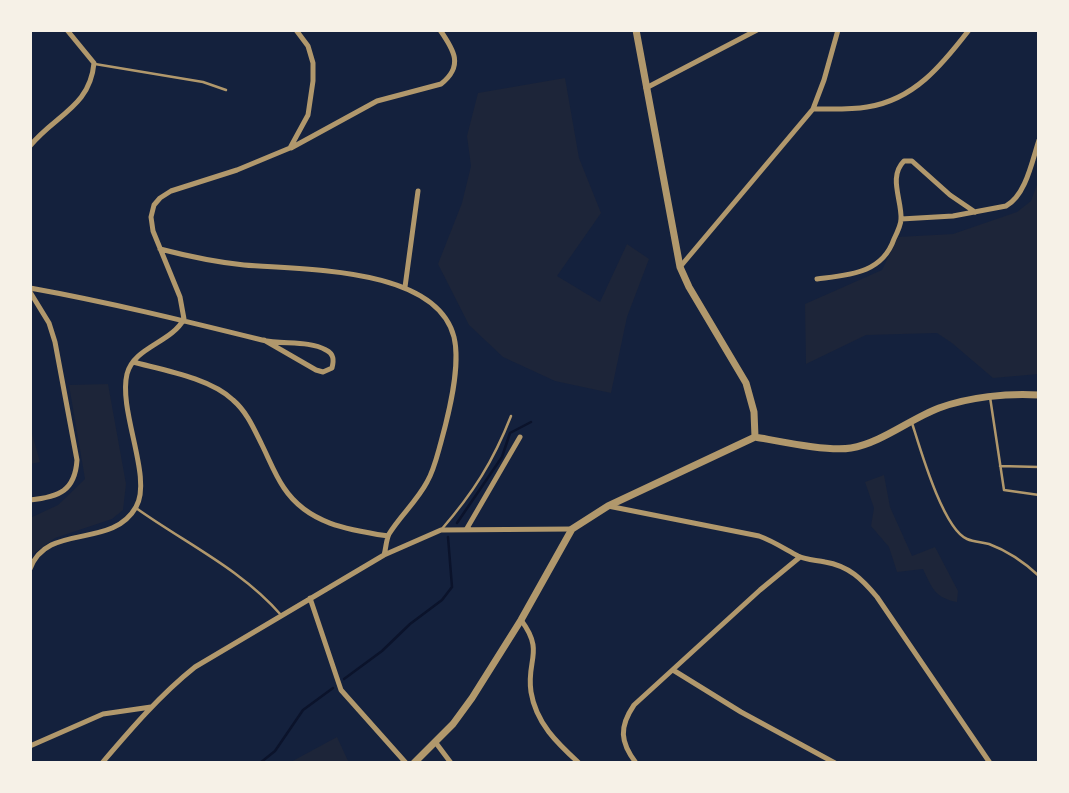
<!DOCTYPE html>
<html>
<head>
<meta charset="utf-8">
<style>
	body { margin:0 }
	#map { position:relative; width:1069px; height:793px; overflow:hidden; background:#14213d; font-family:"Fira Sans",sans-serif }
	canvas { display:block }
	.frame { position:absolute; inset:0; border:32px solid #f6f1e7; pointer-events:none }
</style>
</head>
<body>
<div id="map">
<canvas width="1069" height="793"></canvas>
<div class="frame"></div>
</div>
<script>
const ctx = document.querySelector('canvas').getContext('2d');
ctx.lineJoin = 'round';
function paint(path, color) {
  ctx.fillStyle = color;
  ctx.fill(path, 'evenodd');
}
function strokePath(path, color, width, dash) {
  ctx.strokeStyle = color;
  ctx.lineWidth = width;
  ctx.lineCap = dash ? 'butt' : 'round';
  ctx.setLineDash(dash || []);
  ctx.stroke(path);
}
paint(new Path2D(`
	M565,78l14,80 22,55 -44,63 43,26 27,-58 22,15 -22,58 -16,76 -56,-12 -52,-24 -34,-32 -31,-61 24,-61 9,-37 -4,-30 11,-43z
	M1039,179v195l-46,4 -41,-35 -15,-10 -71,2 -60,29 -1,-60 77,-34 16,-33 55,-3 64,-22 14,-11z
	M108,384l18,100 -3,26 -11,9 -57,19 -25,18v-38l28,-13 27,-26 -16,-94z
	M30,426l10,36 -10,2z
	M884,475l6,32 22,49 23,-9 23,44 -1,11c-22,-4 -25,-14 -34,-33l-26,3 -8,-25 -18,-21 3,-18 -9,-26z
	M337,737l12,26h-60z`), '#1d2539');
strokePath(new Path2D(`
	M457,523l45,-66 8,-24 21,-11
	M344,679l38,-28 28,-27 32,-24 10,-13 -4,-50
	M260,763l15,-12 28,-41 30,-22`), '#0b132b', 2.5);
strokePath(new Path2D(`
	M95,64l108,18 23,8
	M990,397l14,93 35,5
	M912,423c8,25 31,106 55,116 7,3 15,3 22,5 19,7 35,18 50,32
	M1000,466l39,1
	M136,508c49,35 105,61 145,107
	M441,530c32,-37 52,-68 70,-114`), '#b1986c', 2.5);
strokePath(new Path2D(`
	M646,88l111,-58
	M813,109c17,0 37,1 54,-2 47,-7 75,-42 102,-77
	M30,146c25,-31 60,-39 64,-83l-27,-33
	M291,148l86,-47 64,-17c23,-18 13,-34 -1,-54
	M901,219l52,-3 53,-10c20,-11 26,-45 33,-66
	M680,267l133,-158 11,-29 14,-50
	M817,279c31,-4 65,-5 77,-40 3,-6 7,-14 7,-20 1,-19 -13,-42 3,-58h8l38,34 25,17
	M405,287l13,-96
	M30,288c78,14 155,33 232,52 20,5 46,0 64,10 8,4 8,10 6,18l-9,4 -7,-2 -52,-30
	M30,292l19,31 6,19 22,118c-2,31 -18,37 -47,40
	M133,362c30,8 77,16 100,38 14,12 21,29 29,45 7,14 13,30 22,43 24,36 65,42 104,48
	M608,506l151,30c14,5 26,13 39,20 8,4 18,4 27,6 24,4 37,17 52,35l113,166
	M466,530l54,-93
	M384,555l57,-25 131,-1
	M30,569c17,-47 82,-19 106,-62 17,-29 -18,-96 -9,-133 7,-27 44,-31 57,-55l-4,-22 -27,-66 -2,-14 3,-12 6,-7 11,-7 66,-21 53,-22 18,-33 5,-34v-18l-5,-17 -12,-16
	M310,598l31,92 65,73
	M521,620c24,32 5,40 10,72 5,31 26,51 48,71
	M673,670l68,42 94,51
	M436,743l15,20
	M30,746l73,-32 48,-7
	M102,763c29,-34 58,-68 93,-96l189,-112c2,-6 2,-15 5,-21 11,-18 28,-33 38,-52 7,-12 10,-26 14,-40 8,-29 20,-76 13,-105 -18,-71 -153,-67 -210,-72 -29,-3 -57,-9 -84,-16
	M636,763c-16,-21 -17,-36 -2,-58l126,-115 40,-33`), '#b1986c', 5);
strokePath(new Path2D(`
	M636,30l44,237 9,20 57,96 8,29 1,25
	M755,437c23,4 73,15 96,11 30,-5 59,-29 88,-40 30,-11 68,-15 100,-13
	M414,763l39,-39 19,-26 49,-78 51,-91 36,-23 147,-69`), '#b1986c', 7);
</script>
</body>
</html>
